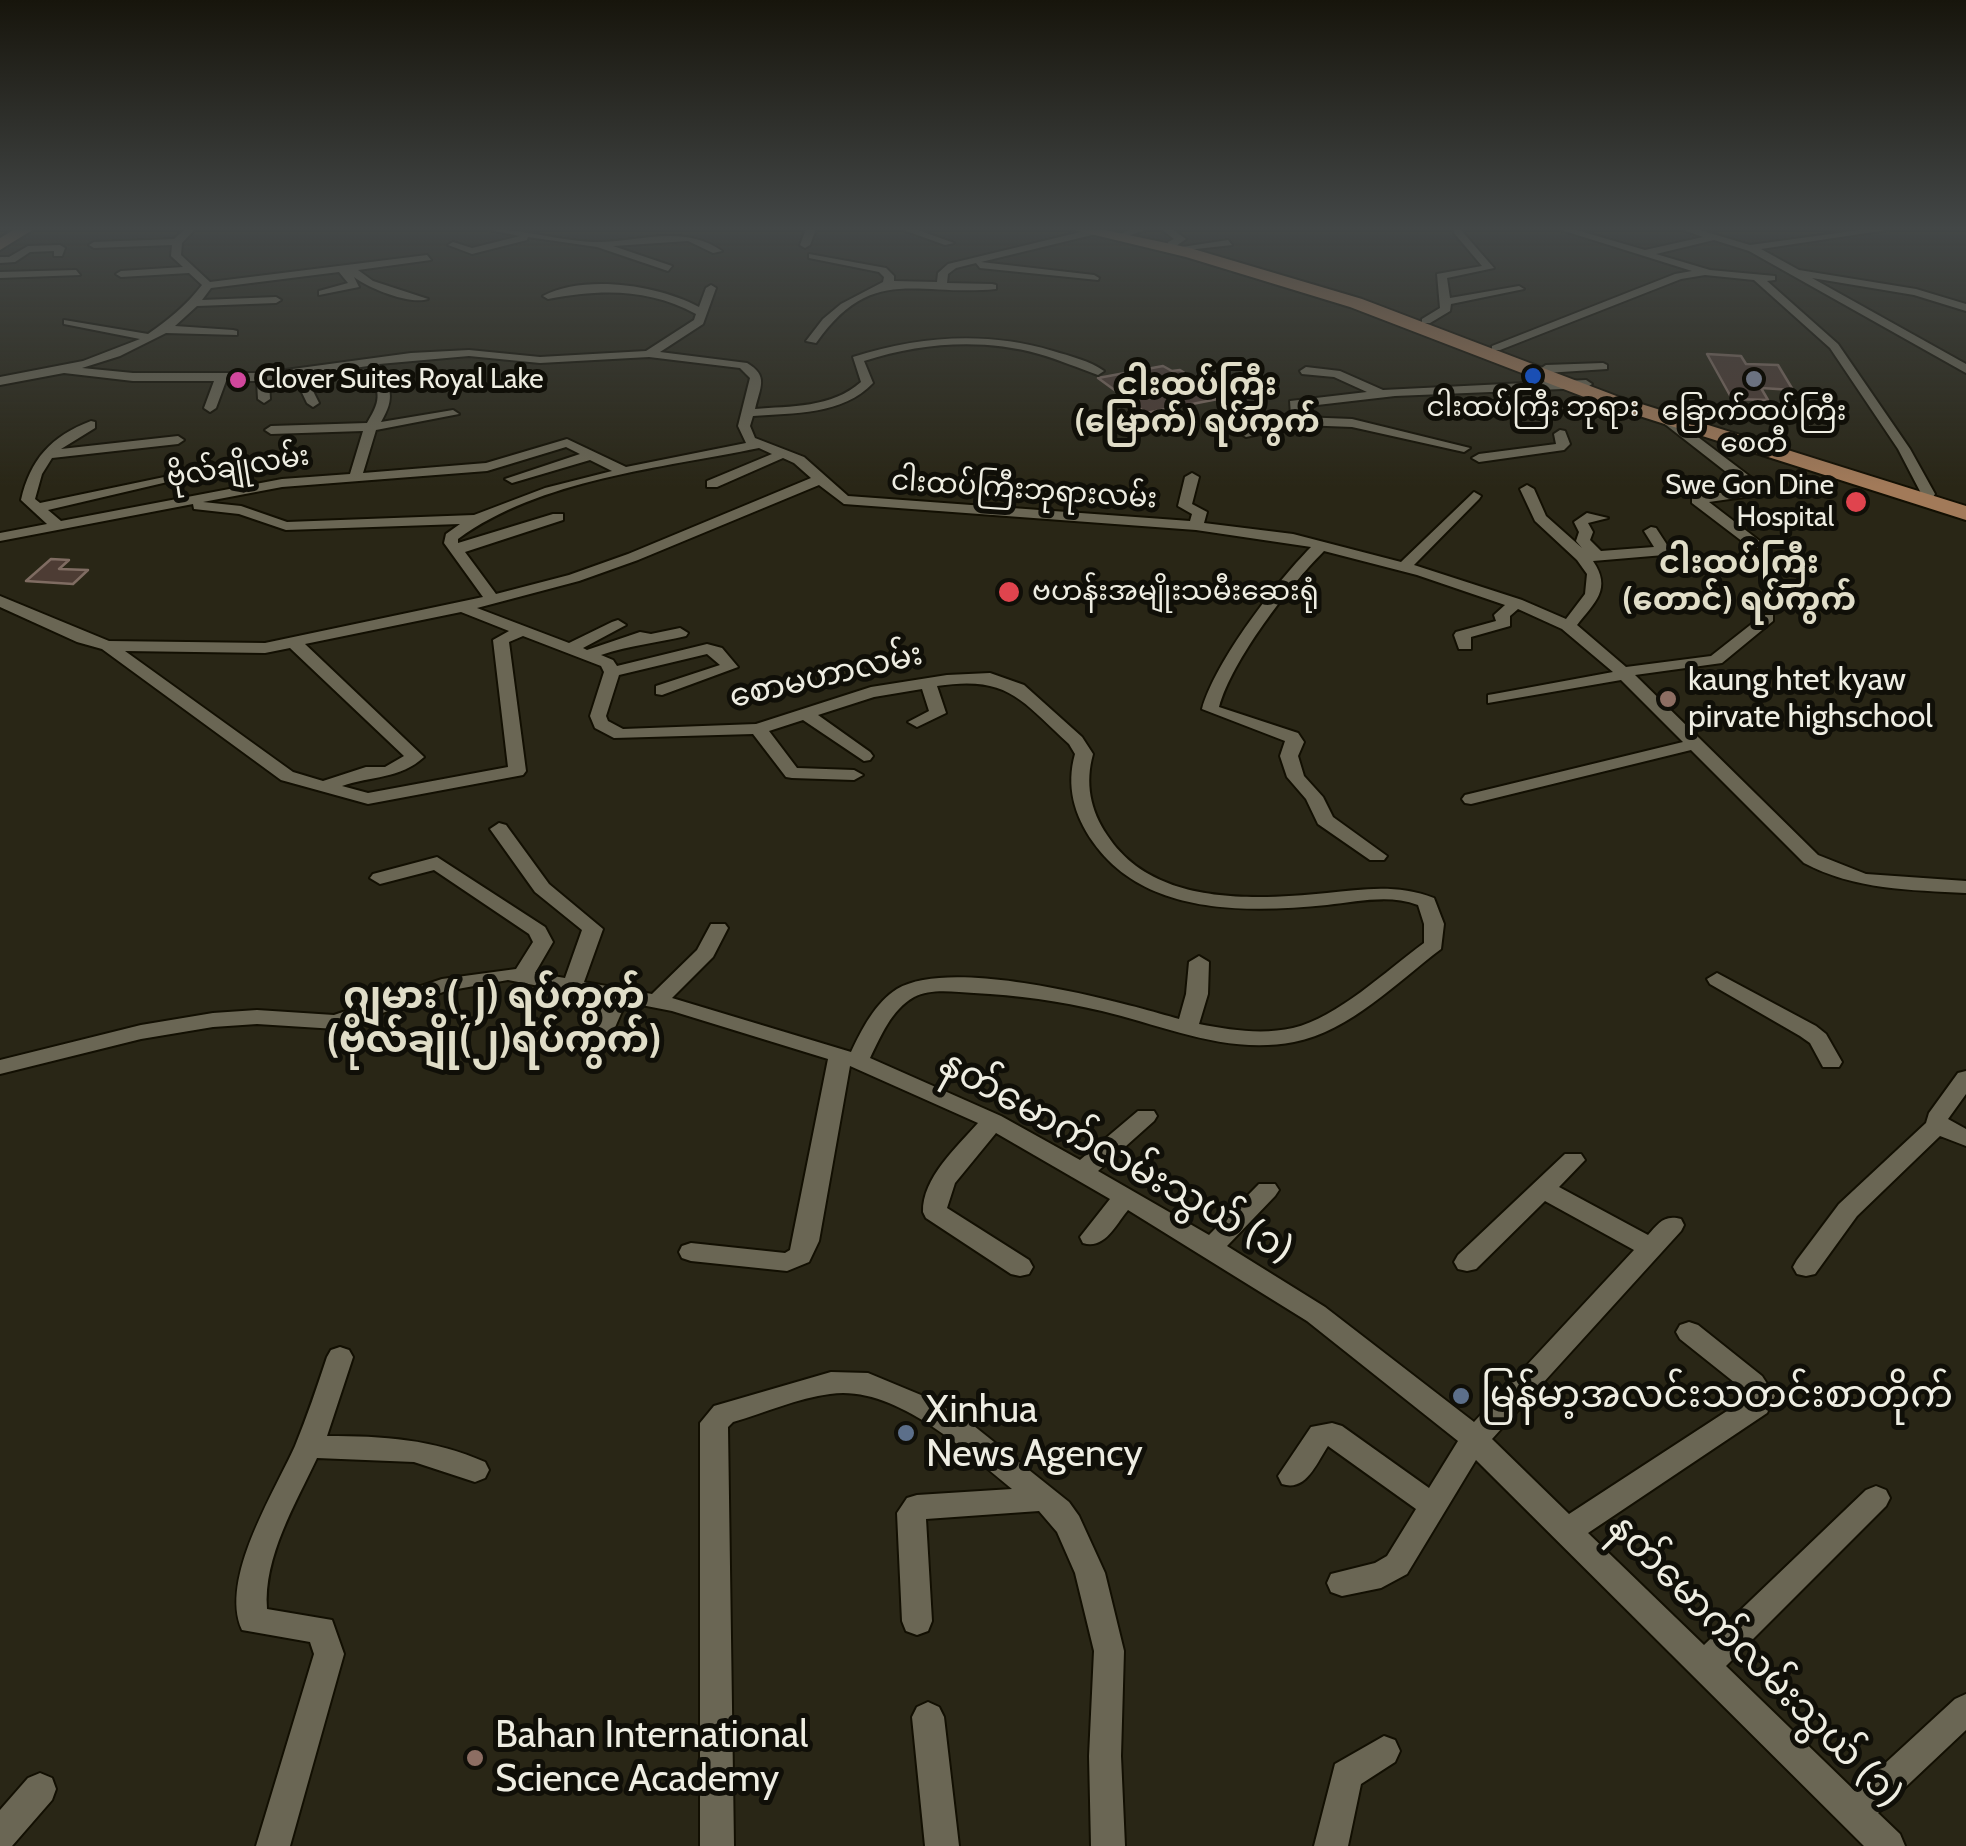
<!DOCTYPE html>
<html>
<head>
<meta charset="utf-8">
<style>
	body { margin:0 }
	canvas { display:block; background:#292616 }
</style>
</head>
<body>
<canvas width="1966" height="1846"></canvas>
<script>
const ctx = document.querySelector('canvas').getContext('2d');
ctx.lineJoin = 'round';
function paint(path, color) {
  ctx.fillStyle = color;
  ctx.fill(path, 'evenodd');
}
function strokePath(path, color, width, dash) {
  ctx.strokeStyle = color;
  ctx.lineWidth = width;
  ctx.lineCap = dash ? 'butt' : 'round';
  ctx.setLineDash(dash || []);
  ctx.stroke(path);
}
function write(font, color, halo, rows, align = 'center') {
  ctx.font = font + ' Cabin,"Noto Sans Myanmar",sans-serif';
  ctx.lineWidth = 10;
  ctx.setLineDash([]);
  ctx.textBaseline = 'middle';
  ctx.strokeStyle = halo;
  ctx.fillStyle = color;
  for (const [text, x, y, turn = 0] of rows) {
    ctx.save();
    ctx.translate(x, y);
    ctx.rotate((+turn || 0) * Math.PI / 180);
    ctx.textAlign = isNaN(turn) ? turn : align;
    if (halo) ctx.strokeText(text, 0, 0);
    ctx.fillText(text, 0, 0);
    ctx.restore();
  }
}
const building = new Path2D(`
	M1707,354l34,2 5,8 32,1 15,25 -32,-2 7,12 -36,-1z
	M1163,366l9,5 8,-1 43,28 -77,15 -48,-35z
	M51,559l18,1 -10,9 29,1 -15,14 -47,-3z`);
paint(building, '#4d3c34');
strokePath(building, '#7f6c62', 2.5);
const minor = new Path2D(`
	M185,229h10l-13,14 -1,12 29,27 217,-27 4,5 -73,10 15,11 55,18c-18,6 -58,-10 -74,-22l5,10 -40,8v-4l29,-8 -9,-11 -128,16 -9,12 74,-3 5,3 -5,3 -79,3 -22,20 58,4 4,1v4l-71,-2 -46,23 -38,12 51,5h130l148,-20 58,-3 71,7 106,-6 48,-31 2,-6c-48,-26 -95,-25 -148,-15l-5,-3c42,-22 115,-11 156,11l7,-19 5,-3 5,3 -13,36 -43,28 87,11c22,13 13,24 8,46 35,-3 77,-1 106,-27l-8,-25c67,-21 133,-26 200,-6 17,5 37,10 51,20l-6,4c-20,-7 -38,-15 -59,-21 -58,-16 -118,-11 -175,7l9,22c-30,32 -80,30 -120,33l-3,10 5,12 49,19 44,39 342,25 2,-7 -14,-8 7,-29 7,-4 7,4 -7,27 15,8 -3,11 89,11 108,28 73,-70 7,4 -2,3 -65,66 108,35 44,19 19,-25 2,-20 -10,-14 -42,-39 -15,-32 7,-4 7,4 12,27 36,32 -6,-7 3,-9 -5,-10 13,-9 21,5 -20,5 5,9 -3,8 11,11 53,-4 -10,-16 7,-4 5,1 15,23 -7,4 -71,6c19,28 2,41 -16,64l49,42 85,-11 52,-41h10v6l-51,42 -87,12 183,180 48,19 100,7v12c-56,-3 -111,-3 -162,-30l-113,-113 -220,54 -6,-1 -3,-4 3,-4 218,-53 -62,-62 -133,23v-8l6,-1 119,-22 -51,-43 -44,-20 -8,7v10l-39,11v12h-12l-5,-14 2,-3 40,-11 -2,-6 11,-10 -88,-30 -93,-24c-35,35 -92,109 -105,156l79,26 6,9 -6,14 6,20 19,21 10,20 54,39 -3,4h-14l-52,-36 -12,-25 -19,-22 -7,-21 5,-15 -83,-32c14,-49 73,-125 109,-162l-115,-17 -352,-26 -25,-19 -181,75 -59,21 -102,27 92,35 43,-21 6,-2 8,5 -43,23 4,2 53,-18 11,2 29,-6 8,5 -2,3c-30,7 -55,9 -85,19l12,5 4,6 90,-22 15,4 16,19 -76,28 -6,-1v-8l64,-21 -13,-11 -88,21 -13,41 2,5 15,8 133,-5 115,-37 76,-12 43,-2 34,12 58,52 11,17c-8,29 -3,56 14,81 46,71 146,65 220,58 38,-4 70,-9 107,5l10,26 -3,25c-44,33 -91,82 -147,93 -67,13 -129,-16 -192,-31 -42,-10 -85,-16 -128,-18 -19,-1 -43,-5 -60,4 -23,13 -33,39 -44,61l131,58 79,44 58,-49h16l3,5 -3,5 -56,50 111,64 50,-51h16l4,6 -4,6 -48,50 98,61 149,115 160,-172 -89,-49 -69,68 -9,2 -9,-2 -4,-7 4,-7 107,-101h16l4,6 -26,27 89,48c10,-11 16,-21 33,-16l3,6 -3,6 -189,208 77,75 178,-116 -3,-8 -64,-51 -4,-7 4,-7 9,-3 9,3 64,51 13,20 -8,17 -179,120 116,112 162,-155 10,-4 10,4 4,8 -4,8 -160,160 129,125 100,-92 11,-5v36l-88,83 22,21 5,12h-41l-388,-386 -69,114 -26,14 -39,8 -11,-4 -4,-9 4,-9 44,-11 12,-7 29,-47 -88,-63c-12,18 -22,46 -46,38l-4,-8 33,-49 21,-4 10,3 87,62 29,-47 -151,-120 -179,-111c-12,14 -23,40 -45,33l-3,-6 30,-38 -114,-66 -41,50 -8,25 82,52 4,7 -4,7 -9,2 -9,-2 -85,-56 -3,-6c-1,-34 34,-65 55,-89l-128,-57 -31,175 -10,21 -22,9 -96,-10 -9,-3 -3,-6 3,-6 9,-3 94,10 5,-3 38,-191 -156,-48 -46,-9 -13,30 -11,7 -11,-7 15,-33 -98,-19 -62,11 -110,38 -79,-5 -44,3 -72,12 -141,35v-14l141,-35 72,-12 44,-3 77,5 108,-36 74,-10 17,-27 -4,-8 -95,-64 -54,14 -10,-6 3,-4 64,-17 108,70 8,15 -18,31 30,5 17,-48 -47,-38 -45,-63 9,-6 7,2 43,59 54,45 -19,53 68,12 45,-44 14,-26h14l3,4 -15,29 -41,41 179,54c11,-23 24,-49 46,-63 55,-33 221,12 282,30l7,-25 3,-32 10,-6 10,6 -1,32 -9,30c31,6 63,11 94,4 44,-10 94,-58 131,-85v-19l-6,-19c-30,-11 -60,-3 -91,0 -82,8 -183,10 -234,-63 -19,-27 -27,-56 -18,-88l-6,-10c-48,-44 -61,-69 -132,-58l9,27 -29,14 -9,-5 21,-11 -7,-22 -48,8 -56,18 52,37 3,4 -3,4 -6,1 -61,-41 -34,11 28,37 57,2 9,5 -9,5 -62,-2 -6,-1 -33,-43 -139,4 -19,-10 -5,-12 14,-44 -3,-6 -78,-30 -14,6 17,129 -3,4 -155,29 -87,-24 -179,-131 -25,-7 -77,-35v-11l109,45 156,2 218,-46 -39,-54 2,-9 14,-10 -174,6 -47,-16 -45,-5 -1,-5 -193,37v-8l47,-9 -26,-24c9,-40 30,-64 70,-79l4,1v6l-34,21 117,-13 6,4 -6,4 -126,14 -10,16 -7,25 5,4 129,-27 7,4 -128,30 13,11 221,-42 68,-5 13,-43 -92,3 -6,-4 6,-4 96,-3c16,-26 12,-30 1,-57l-63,9 14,28 -6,4 -6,-4 -13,-27 -25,4 1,19 -6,4 -6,-4 -1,-18h-31l-10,27 -6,4 -6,-4 10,-27h-81l-69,-8 -64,12v-8l83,-16 57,-22 -76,-15v-4l84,14c19,-13 38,-28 54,-49l-13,-12 -68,4 -5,-3 5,-3 62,-4 -12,-11 1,-11 -78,3 -5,-3 5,-3 80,-3zM469,356l71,7 109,-6 91,11 10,10 -12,48 8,17 -120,24 -59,-28 -81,24 -123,10 13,-43 83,-16 -6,-4 -72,12c15,-26 9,-32 -2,-58zM566,447l14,7 -75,25 7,4 78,-23 22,11 -67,17 -71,27 -187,7 -46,-16 -38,-4 79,-15 205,-16zM759,448l13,6 -65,27v6h10l66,-29 11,5 17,15 -183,76 -59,21 -73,19 -31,-42 98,-32v-6h-10l-95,29v-4c82,-60 204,-71 301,-91zM461,612l48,19 -16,9 15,127 -140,26 -26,-7c29,-10 58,-7 82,-29l-119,-113zM290,648l114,108 -19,11h-19l-43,14 -30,-9 -168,-121 140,2z
	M486,229c39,0 81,14 116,13 41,-2 84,-17 120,9l-9,2 -25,-12 -75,5 59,20 -4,5 -71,-24 -69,-10 -1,3 -55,14 -24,-9 5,-3 19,6 48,-12z
	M806,229h10l-6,16 -5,3 -5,-3z
	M901,229h14l39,14 -9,2z
	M1093,229l3,5 -115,28 113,13 5,3 -1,2 -118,-12 -4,-5 -20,5 -8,6 -1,9 45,1 4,1v4c-79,8 -124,-26 -180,54l-10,-2 17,-22 18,-15 42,-22 1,-5 -5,-5 -70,-14v-4l77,14 8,8v5l43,1 1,-9 10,-9z
	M1133,229h15l-32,11 -5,-3z
	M1161,229h11l14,10 -10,7h-8v-4l6,-3z
	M1454,229h6l34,39 -47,10 3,20 69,-12 5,3 -73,15 -1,7 -20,12h-8v-4l18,-11 -3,-34 45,-8 -28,-33z
	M1558,229h15l72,21 58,-13 -22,-8h15l54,16 117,-16h26l-132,20 38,21 117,19 50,15v7l-52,-16 -102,-17 154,86v9l-217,-122 -35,-11 -58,14 54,16 65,6v4l-8,1 71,63 72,105 25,45 -2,3h-10l-25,-48 -68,-101 -76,-68 -49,-5 -24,4 -181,71h-8v-4l183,-72 17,-3z
	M1228,240l4,5 -45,5 -5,-3z
	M60,245l5,3 -3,8h-8v-5l-24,1 -15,10 -15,1v-6h9l19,-11z
	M76,270l4,5 -80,3v-6z
	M1603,363l4,2v4l-61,4 -6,-4 6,-4z
	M1306,367l34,4 43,19 203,-10 6,4 -6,4 -191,8 -95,11 -1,9h-8l-1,-15 77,-9 -33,-15 -32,-3 -2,-3z
	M1661,415h8l96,73v6l-56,8 52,40v6h-10l-59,-45v-6l56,-8 -87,-68z
	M1301,417l51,2 118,29 -6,4 -112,-25 -51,-2 -55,12 -6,-4z
	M1560,430l5,1 5,13 -6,6 -85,12 -7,-4 7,-4 77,-10 -2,-10z
	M1717,973l99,53 10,8 16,28 -3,5h-16l-13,-24 -10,-7 -90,-52 -3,-5z
	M1966,1071v23l-18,25 18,10v17l-26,-10 -83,80 -42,58 -9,2 -9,-2 -4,-7 4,-7 42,-56 87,-81 3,-10 29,-40z
	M340,1347l9,3 4,7 -26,79c56,0 106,3 158,26l4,8 -4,8 -10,4 -61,-20 -97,-4c-21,45 -54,99 -50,151l65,11 12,34 -54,192h-34l58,-192 -4,-12 -68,-12c-23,-51 32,-137 53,-184 12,-29 22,-59 32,-89l4,-7z
	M831,1372l37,1 65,27 41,26 95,76 10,14 26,57 19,78 -3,105 4,90h-34l-2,-90 5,-105 -19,-78 -18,-41 -18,-21 -113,8 6,102 -4,10 -11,4 -11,-4 -4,-10 -5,-108 10,-15 10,-3 95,-6c-46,-38 -118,-105 -182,-95 -32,4 -66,19 -97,28l-5,5 6,419h-34v-423l14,-17z
	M928,1702l11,5 5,10 15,129h-34l-13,-129 5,-10z
	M1384,1736l11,4 5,11 -5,11 -34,22 -13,62h-34l21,-82z
	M40,1773l12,5 4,11 -4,11 -40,46h-12v-36l28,-32z`);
const primary = new Path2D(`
	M15,229h19l-34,21v-12z
	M1070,229h30l90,19 172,51 257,98 347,109v14l-361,-115 -255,-98 -164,-50z`);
strokePath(minor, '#120f02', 4);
strokePath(primary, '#120f02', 4);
paint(minor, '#6a6654');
paint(primary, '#a27a59');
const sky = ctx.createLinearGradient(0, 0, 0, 487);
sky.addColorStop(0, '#17150c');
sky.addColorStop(0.47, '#434747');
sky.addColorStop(1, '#43474700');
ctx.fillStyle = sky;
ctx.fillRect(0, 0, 1966, 487);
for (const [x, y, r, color] of [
	[1533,376,10,"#1a4fb4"],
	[1754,379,10,"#6b7280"],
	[238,380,10,"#d1479c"],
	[1856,502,12,"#e0444e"],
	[1009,592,12,"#e0444e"],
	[1668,699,10,"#8d6e63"],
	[1461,1396,10,"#5c6f8a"],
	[906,1433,10,"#5c6f8a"],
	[475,1758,10,"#8d6e63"]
]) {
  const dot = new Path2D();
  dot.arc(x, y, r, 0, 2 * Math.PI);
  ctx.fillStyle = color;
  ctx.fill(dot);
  strokePath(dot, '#100f08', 4);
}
write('28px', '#eeede2', '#100f08', [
	["Clover Suites Royal Lake",258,380],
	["ငါးထပ်ကြီး ဘုရား",1533,408,"center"],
	["ခြောက်ထပ်ကြီး",1754,412,"center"],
	["စေတီ",1754,444,"center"],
	["Swe Gon Dine",1834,486,"right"],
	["Hospital",1834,518,"right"],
	["ဗဟန်းအမျိုးသမီးဆေးရုံ",1032,592]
], 'left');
write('28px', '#eeede2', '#100f08', [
	["ဗိုလ်ချိုလမ်း",238,467,-9],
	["ငါးထပ်ကြီးဘုရားလမ်း",1024,490,4]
]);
write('bold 32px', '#e0ddc8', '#100f08', [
	["ငါးထပ်ကြီး",1197,386],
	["(မြောက်) ရပ်ကွက်",1197,423],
	["ငါးထပ်ကြီး",1739,564],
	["(တောင်) ရပ်ကွက်",1739,601]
]);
write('32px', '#eeede2', '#100f08', [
	["စောမဟာလမ်း",826,676,-13]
]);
write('32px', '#eeede2', '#100f08', [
	["kaung htet kyaw",1688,681],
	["pirvate highschool",1688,718]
], 'left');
write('bold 38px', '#e0ddc8', '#100f08', [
	["ဂျမား (၂) ရပ်ကွက်",494,997],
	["(ဗိုလ်ချို(၂)ရပ်ကွက်)",494,1041]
]);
write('38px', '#eeede2', '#100f08', [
	["နတ်မောက်လမ်းသွယ် (၁)",1116,1157,29],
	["နတ်မောက်လမ်းသွယ် (၁)",1755,1661,45]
]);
write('38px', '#eeede2', '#100f08', [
	["မြန်မာ့အလင်းသတင်းစာတိုက်",1481,1396],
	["Xinhua",926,1411],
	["News Agency",926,1455],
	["Bahan International",495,1736],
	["Science Academy",495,1780]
], 'left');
</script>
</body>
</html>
